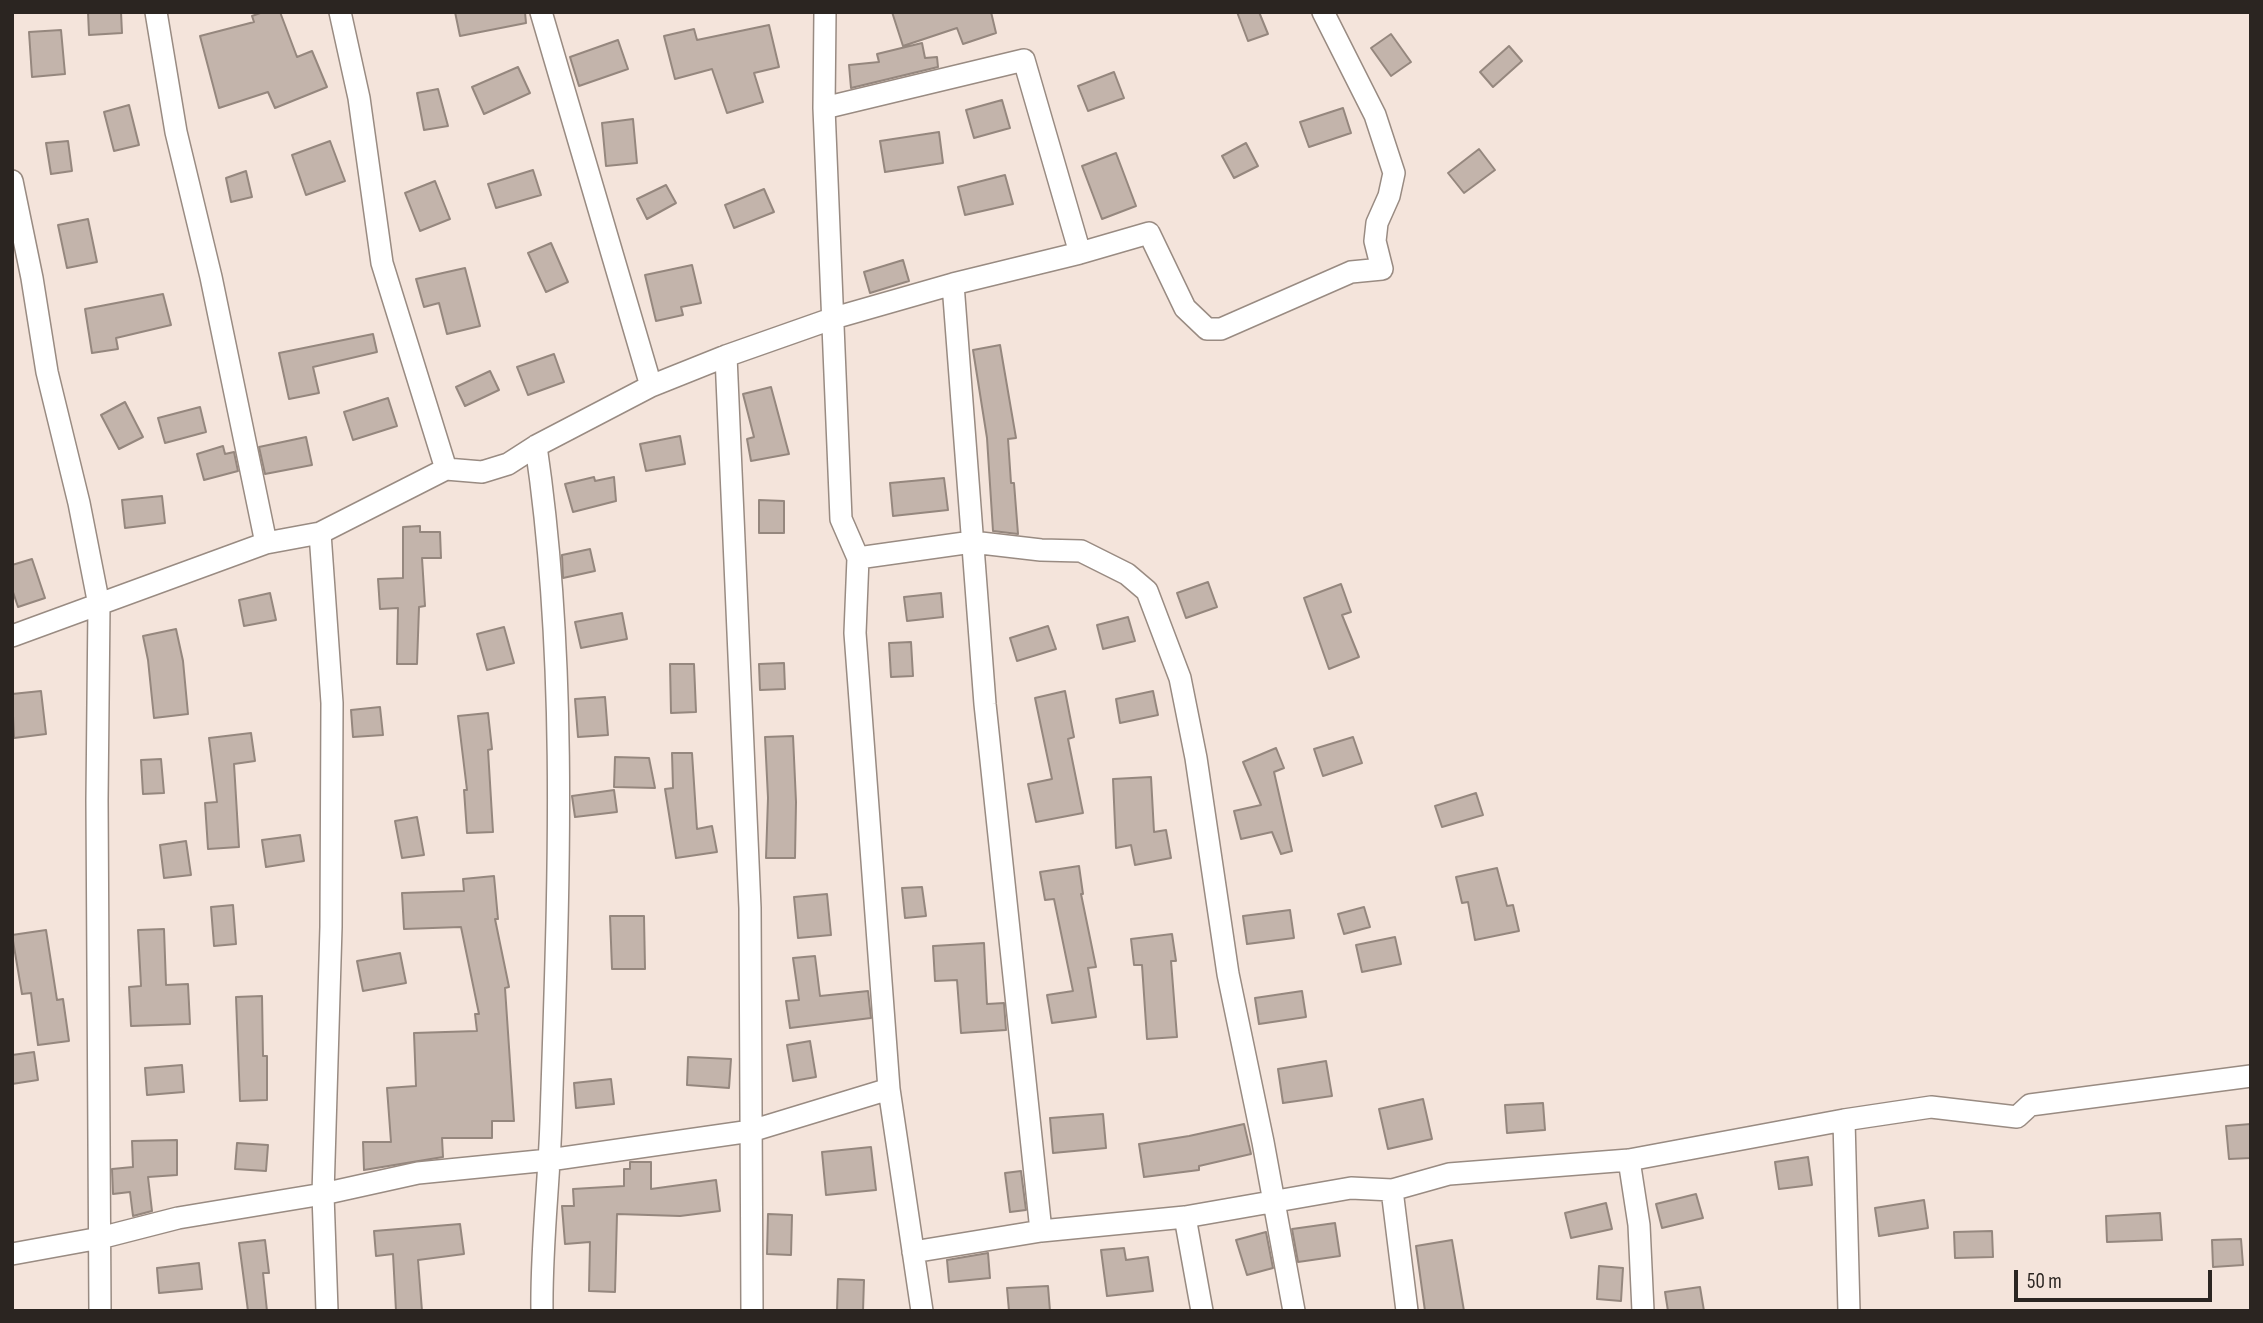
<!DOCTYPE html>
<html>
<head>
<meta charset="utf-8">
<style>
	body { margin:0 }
	#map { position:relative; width:2263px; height:1323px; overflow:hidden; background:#f4e4db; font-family:"Sofia Sans Condensed",sans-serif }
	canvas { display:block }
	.frame { position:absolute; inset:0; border:14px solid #2b2521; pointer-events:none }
	.scale { position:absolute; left:2014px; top:1270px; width:198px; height:32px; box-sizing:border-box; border:4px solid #2b2521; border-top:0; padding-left:9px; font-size:21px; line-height:24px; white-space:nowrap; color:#2b2521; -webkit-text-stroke:5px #f4e4db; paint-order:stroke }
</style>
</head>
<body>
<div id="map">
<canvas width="2263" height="1323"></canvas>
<div class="frame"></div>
<div class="scale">50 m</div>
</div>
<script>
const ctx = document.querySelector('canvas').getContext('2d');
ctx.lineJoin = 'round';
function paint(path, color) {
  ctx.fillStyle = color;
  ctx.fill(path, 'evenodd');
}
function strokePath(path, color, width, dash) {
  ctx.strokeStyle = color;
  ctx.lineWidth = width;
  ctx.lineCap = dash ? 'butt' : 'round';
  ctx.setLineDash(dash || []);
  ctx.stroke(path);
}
const building = new Path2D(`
	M88,12h33l1,21 -33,2z
	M263,12h17l17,45 15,-6 15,36 -52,21 -7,-16 -49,16 -19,-72 54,-14 -2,-6z
	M455,12h70l1,11 -66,13z
	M892,12h99l5,21 -33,11 -6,-16 -54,18z
	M1237,12h22l9,22 -20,7z
	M769,25l10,42 -25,6 9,29 -36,11 -15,-44 -37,10 -11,-43 30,-7 3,11z
	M61,30l4,44 -33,3 -3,-45z
	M1391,34l20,28 -20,14 -20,-28z
	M618,40l10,29 -49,17 -9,-29z
	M922,43l3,15 12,-1 1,10 -87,21 -2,-23 30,-3 -2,-8z
	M1509,46l13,15 -29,26 -13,-15z
	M518,67l12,26 -46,21 -12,-27z
	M1114,72l10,26 -36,13 -10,-25z
	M438,89l10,37 -24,4 -7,-37z
	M1002,100l8,28 -36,10 -8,-28z
	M129,105l10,40 -25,6 -10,-39z
	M1343,108l8,25 -42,14 -9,-25z
	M633,119l4,44 -31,3 -4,-43z
	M939,132l4,31 -58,9 -5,-31z
	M68,141l4,30 -21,3 -5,-31z
	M330,141l15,40 -39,14 -14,-40z
	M1246,143l12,23 -24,12 -12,-22z
	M1479,149l16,21 -31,23 -16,-20z
	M1116,153l20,53 -34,13 -20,-53z
	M533,170l8,25 -45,13 -8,-24z
	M246,171l6,26 -21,5 -5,-24z
	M1005,175l8,29 -48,11 -7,-28z
	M435,181l15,38 -30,12 -15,-38z
	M666,185l10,18 -29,16 -10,-20z
	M764,189l10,23 -40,16 -9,-23z
	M88,219l9,43 -30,6 -9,-43z
	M551,243l17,39 -22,10 -18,-39z
	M903,260l6,21 -39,12 -6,-21z
	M692,265l9,38 -20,4 2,8 -27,6 -11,-46z
	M465,268l15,58 -33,8 -8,-31 -15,4 -8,-28z
	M163,294l8,31 -55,13 2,11 -26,4 -7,-44z
	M373,334l4,18 -64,15 6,26 -30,6 -10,-46z
	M1000,345l16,93 -8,1 3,44h3l4,51 -25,-3 -6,-93 -14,-88z
	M554,354l10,28 -36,13 -11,-28z
	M490,371l9,19 -34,16 -9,-19z
	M771,387l18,67 -38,7 -4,-22 7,-2 -11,-43z
	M388,398l9,28 -44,14 -9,-28z
	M125,402l18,35 -24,12 -18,-34z
	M200,407l6,25 -41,11 -7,-25z
	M680,436l5,28 -39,7 -6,-27z
	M306,437l6,28 -47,9 -6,-27z
	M223,446l2,8 9,-2 4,19 -34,9 -7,-26z
	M594,477l1,4 19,-4 2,24 -43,11 -8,-28z
	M944,478l4,32 -55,6 -3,-33z
	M162,496l3,27 -40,5 -3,-28z
	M759,500l25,1v32h-25z
	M420,526v6h20l1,26h-19l3,48 -6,1 -2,57h-20l1,-56 -18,1 -2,-30 25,-1v-51z
	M590,549l5,22 -32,7 -1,-23z
	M32,559l13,39 -27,9 -6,-18v-24z
	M1208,582l9,25 -31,11 -9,-25z
	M1341,584l10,28 -9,3 17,42 -30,12 -25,-71z
	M270,593l6,27 -32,6 -5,-26z
	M941,593l2,24 -36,4 -3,-24z
	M622,613l5,26 -46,9 -6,-26z
	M1128,617l7,24 -32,8 -6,-24z
	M1048,626l8,23 -39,12 -7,-23z
	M504,627l10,36 -27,7 -10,-36z
	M176,629l7,32 5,53 -34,4 -6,-58 -5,-24z
	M911,642l2,34 -22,1 -2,-34z
	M784,663l1,26 -25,1 -1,-26z
	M670,664h24l2,48 -25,1z
	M41,691l5,43 -32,4 -2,-44z
	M1065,691l9,46 -6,2 15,74 -47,9 -8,-38 24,-5 -17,-81z
	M1153,691l5,24 -38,8 -4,-24z
	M605,697l3,38 -30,2 -3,-38z
	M380,707l3,28 -30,2 -2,-27z
	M488,713l4,36 -4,1 5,82 -26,1 -3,-43h3l-9,-74z
	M251,733l4,28 -21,3 5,83 -31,2 -3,-46 12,-1 -8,-64z
	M793,736l3,66 -1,56h-29l2,-60 -3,-61z
	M1353,737l9,26 -39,13 -9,-27z
	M1276,748l8,20 -10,4 18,79 -11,3 -9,-22 -31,7 -7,-28 27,-6 -18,-43z
	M672,753h20l5,76 15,-3 5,26 -41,6 -11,-69 8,-1z
	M615,757l34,1 6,30 -41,-1z
	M161,759l3,34 -21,1 -2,-34z
	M1151,777l3,55 12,-2 5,28 -36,7 -4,-20 -15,3 -3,-69z
	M614,790l3,22 -42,5 -3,-21z
	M1476,793l7,22 -41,12 -7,-21z
	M417,817l7,38 -22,3 -7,-37z
	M300,835l4,26 -38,6 -4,-27z
	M186,841l5,34 -27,3 -4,-33z
	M1079,866l4,28h-2l15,73 -8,1 8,49 -44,6 -5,-28 26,-4 -19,-92 -9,1 -5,-28z
	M1497,868l10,38 6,-1 6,26 -44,9 -7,-38 -6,1 -6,-26z
	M494,876l4,43h-3l14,68 -4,1 9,133h-22v17h-50l1,19 -79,13 -1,-28h28l-4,-54 29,-2 -2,-53 63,-2 -2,-17h4l-18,-87 -57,2 -2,-36 62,-2 -1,-12z
	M922,887l4,29 -21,2 -3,-30z
	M827,894l4,41 -33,3 -4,-41z
	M233,905l3,39 -22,2 -3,-39z
	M1364,907l6,20 -26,7 -6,-20z
	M1290,910l4,28 -47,6 -4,-28z
	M610,916h34l1,53h-33z
	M164,929l2,56 22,-1 2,40 -59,2 -2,-39 12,-1 -3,-56z
	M46,930l11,70 6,-1 6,42 -31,4 -7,-52 -9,1 -10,-59z
	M1172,934l4,27h-5l6,76 -30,2 -5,-74h-8l-3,-26z
	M1395,937l6,27 -39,8 -6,-27z
	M984,943l3,61 17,-1 2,27 -45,3 -4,-53 -22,1 -2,-35z
	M400,953l6,30 -43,8 -6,-30z
	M815,956l5,40 48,-5 3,27 -81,10 -4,-27 13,-1 -6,-42z
	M1302,991l4,26 -47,7 -4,-26z
	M262,996l1,60h4v44l-27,1 -4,-104z
	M810,1041l6,36 -23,4 -6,-36z
	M34,1052l4,28 -26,4v-29z
	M688,1057l43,2 -2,29 -42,-3z
	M1326,1061l6,35 -49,7 -5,-34z
	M182,1065l2,27 -37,3 -2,-27z
	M611,1079l3,25 -38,4 -2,-25z
	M1423,1099l9,40 -44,10 -9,-40z
	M1543,1103l2,27 -38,3 -2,-28z
	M1103,1114l3,34 -53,5 -3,-35z
	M1244,1124l7,30 -52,12v4l-55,7 -5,-33 50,-8z
	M2251,1124v34l-22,1 -3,-33z
	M177,1140v35l-29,2 4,34 -19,5 -3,-24 -17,2 -1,-25 21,-2 -1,-26z
	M237,1143l31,2 -2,26 -31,-2z
	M871,1147l5,43 -50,5 -4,-43z
	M1808,1157l4,28 -33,4 -4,-27z
	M630,1162h21v27l65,-9 4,31 -40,5 -63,-2 -2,78 -26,-1 1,-49 -25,2 -3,-38h12l-1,-17 51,-3v-17h6z
	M1021,1171l5,39 -16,2 -5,-39z
	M1696,1194l7,24 -41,10 -6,-24z
	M1924,1200l4,28 -49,8 -4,-28z
	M1606,1203l6,26 -41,9 -6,-25z
	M2160,1213l2,27 -55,2 -1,-26z
	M768,1214l24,1 -1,40 -24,-1z
	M1335,1223l5,33 -42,6 -6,-33z
	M460,1224l4,30 -46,6 4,51h-26l-3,-57 -17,2 -2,-25z
	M1992,1231l1,26 -38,1 -1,-26z
	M1266,1232l7,36 -26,7 -11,-35z
	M2241,1239l2,26 -30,2 -1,-27z
	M265,1240l4,33h-6l4,38h-19l-9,-68z
	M1452,1240l12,71h-39l-9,-65z
	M1124,1248l2,12 22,-3 5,34 -46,5 -6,-46z
	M988,1253l2,25 -41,4 -2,-22z
	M199,1263l3,26 -43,4 -2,-25z
	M1599,1266l24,2 -2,33 -24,-2z
	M838,1279l26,1 -1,31h-26z
	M1048,1286l2,25h-41l-2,-23z
	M1700,1287l4,24h-36l-3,-19z`);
paint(building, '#c3b4ab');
strokePath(building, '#95877e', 2);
const street = new Path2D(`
	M156,12l20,120 35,145 55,266
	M340,12l19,86 23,165 64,206
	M541,12l110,374
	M825,12l-1,96 17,411 17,39 -3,75 34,456 33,222
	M824,108l200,-48 56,193
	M12,181l20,97 15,94 32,131 20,102 -2,195 3,511
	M953,284l32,420 56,527
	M726,356l24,552 2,403
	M536,446c33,223 22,450 15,675 -2,63 -10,126 -9,190
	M320,533l12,170 -1,224 -8,267 4,117
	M858,558l114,-16 69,8 40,1 46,23 20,17 33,87 16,80 32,216 35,168 31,169
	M12,636l254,-93 54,-10 126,-64 36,3 26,-8 28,-18 115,-60 75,-30 108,-38 119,-34 127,-31 69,-20 36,75 22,21h14l130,-57 31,-3 -7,-28 2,-18 12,-27 5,-23 -19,-58 -52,-103
	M1844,1120l5,191
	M1629,1160l10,65 4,86
	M1392,1190l15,121
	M1185,1217l17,94
	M913,1252l128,-21 144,-14 166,-29 41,2 57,-16 180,-14 215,-40 87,-13 86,10 13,-12 221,-29
	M12,1254l88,-16 78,-20 145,-24 95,-21 131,-13 202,-29 138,-42`);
strokePath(street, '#998b82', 24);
strokePath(street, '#fff', 21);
</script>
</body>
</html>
